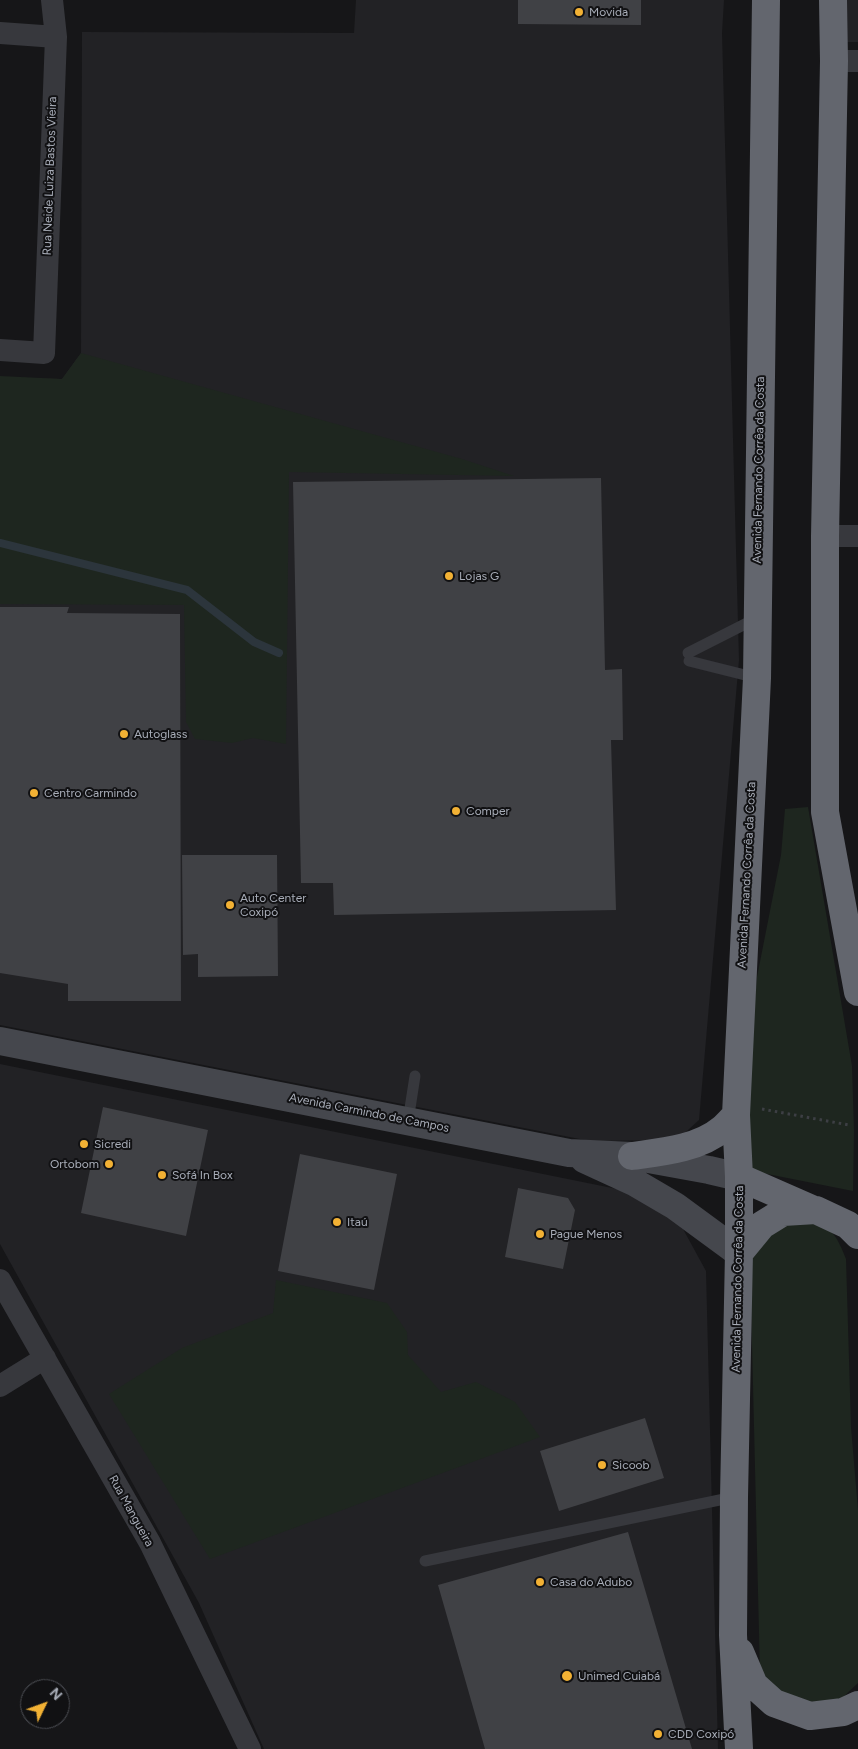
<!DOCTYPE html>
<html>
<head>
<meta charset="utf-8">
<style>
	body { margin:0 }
	#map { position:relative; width:858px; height:1749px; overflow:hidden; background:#161618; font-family:Figtree,sans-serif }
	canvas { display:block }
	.north { position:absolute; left:20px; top:1679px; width:50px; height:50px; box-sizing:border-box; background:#111113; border:1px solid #4d4f55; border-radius:50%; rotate:48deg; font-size:14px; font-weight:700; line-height:20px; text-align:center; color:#a8adb8 }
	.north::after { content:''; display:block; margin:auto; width:18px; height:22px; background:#f2b134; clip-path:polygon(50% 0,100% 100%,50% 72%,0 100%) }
</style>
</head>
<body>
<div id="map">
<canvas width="858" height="1749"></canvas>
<div class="north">N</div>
</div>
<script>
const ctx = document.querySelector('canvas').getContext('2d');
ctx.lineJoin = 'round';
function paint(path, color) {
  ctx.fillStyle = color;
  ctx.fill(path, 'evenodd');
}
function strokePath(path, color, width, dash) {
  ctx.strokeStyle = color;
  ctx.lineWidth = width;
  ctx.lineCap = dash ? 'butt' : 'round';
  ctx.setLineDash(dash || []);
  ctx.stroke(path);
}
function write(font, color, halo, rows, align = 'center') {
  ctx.font = font + ' Figtree,sans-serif';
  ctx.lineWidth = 4;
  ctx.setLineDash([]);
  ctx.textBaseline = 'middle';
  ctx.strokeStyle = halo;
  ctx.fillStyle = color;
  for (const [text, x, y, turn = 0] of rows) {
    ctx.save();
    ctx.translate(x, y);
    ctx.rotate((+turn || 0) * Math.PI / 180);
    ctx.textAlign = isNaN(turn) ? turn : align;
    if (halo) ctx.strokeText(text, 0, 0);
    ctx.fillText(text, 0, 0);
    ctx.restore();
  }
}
paint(new Path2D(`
	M356,0h368l-2,33 17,627 -40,460 -22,20 -87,1 -590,-116v-648l62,2 19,-26 1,-321 272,1z
	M846,0h12v42h-11z
	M0,1064l622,126 31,17 30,22 23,42 12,478h-454l-65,-146 -199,-359z`), '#222225');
paint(new Path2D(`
	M81,353l381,106 52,17 -225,-4 -3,272 -33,-6 -21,5 -37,-4 -9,-17 -2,-117 -184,-1v-228l62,3z
	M808,807l44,259 2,65 -1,60 -111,-22 4,-75 11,-117 24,-122 4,-46z
	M794,1220c34,7 39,5 52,39l5,168 7,83v173l-20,19 -47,1 -31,-29 -10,-413 14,-28z
	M276,1280l111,23 20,29 1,23 33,37 35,-10 39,20 25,35 -330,122 -101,-165 73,-46 91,-35z`), '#1e261f');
strokePath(new Path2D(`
	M0,543l187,47 67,52 25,11`), '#2c353c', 8);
paint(new Path2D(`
	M518,0h123v25l-123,-1z
	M601,478l4,192 17,-1 1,71h-12l5,170 -282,5 -1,-32h-32l-8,-401z
	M0,607h69l-2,6 113,1 1,387h-113v-17l-68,-11z
	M182,855h95l1,121 -80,1v-23l-15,1z
	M103,1107l105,23 -22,106 -105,-23z
	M300,1154l97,20 -23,116 -96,-19z
	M518,1188l50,10 7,12 -12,59 -58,-12z
	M645,1418l19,60 -105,33 -19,-60z
	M628,1532l64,217h-207l-47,-164z`), '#404145');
strokePath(new Path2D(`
	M762,1109l87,16`), '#3d3f44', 3, [2.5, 4]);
strokePath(new Path2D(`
	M688,653l69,-35
	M689,661l68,17
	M408,1121l7,-45
	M425,1561l309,-64`), '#37383d', 11);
strokePath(new Path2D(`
	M0,33l56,4
	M834,61h24
	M0,350l44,3 12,-316 -4,-37
	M825,536h33
	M0,1280l150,263 100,206
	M0,1386l45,-28`), '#37383d', 22);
strokePath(new Path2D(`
	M0,1041l569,112 63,3 77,14 30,7
	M584,1159l50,23 41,24 64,47`), '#45474d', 28);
strokePath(new Path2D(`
	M833,0l1,61 -9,475v276l33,180
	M632,1156c29,-4 66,-7 90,-27 5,-4 9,-9 14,-14
	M739,1177l73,32
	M739,1253l23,-28 21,-13 33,-2 32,15 10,10
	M740,1652l14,33 20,18 36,13 33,-4 15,-7
	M739,1749l-6,-114 1,-138 5,-244v-76l-3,-62 21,-437 9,-678`), '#63666e', 28);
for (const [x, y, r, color] of [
	[579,12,5,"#f2b134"],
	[449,576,5,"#f2b134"],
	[124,734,5,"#f2b134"],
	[34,793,5,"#f2b134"],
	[456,811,5,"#f2b134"],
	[230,905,5,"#f2b134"],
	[84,1144,5,"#f2b134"],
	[109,1164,5,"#f2b134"],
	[162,1175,5,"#f2b134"],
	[337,1222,5,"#f2b134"],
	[540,1234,5,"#f2b134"],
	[602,1465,5,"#f2b134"],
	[540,1582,5,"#f2b134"],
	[567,1676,6,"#f2b134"],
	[658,1734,5,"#f2b134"]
]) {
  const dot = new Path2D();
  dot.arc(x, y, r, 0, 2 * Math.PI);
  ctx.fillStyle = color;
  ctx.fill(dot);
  strokePath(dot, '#111113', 2);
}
write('12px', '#a8adb8', '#111113', [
	["Movida",589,12],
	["Lojas G",459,576],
	["Autoglass",134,734],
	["Centro Carmindo",44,793],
	["Comper",466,811],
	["Auto Center",240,898],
	["Coxipó",240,912],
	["Sicredi",94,1144],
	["Ortobom",99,1164,"right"],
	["Sofá In Box",172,1175],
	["Itaú",347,1222],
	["Pague Menos",550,1234],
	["Sicoob",612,1465],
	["Casa do Adubo",550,1582],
	["Unimed Cuiabá",578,1676],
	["CDD Coxipó",668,1734]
], 'left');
write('12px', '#a8adb8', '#111113', [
	["Rua Neide Luiza Bastos Vieira",50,176,-88],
	["Avenida Fernando Corrêa da Costa",759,470,-89],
	["Avenida Fernando Corrêa da Costa",747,875,-87],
	["Avenida Carmindo de Campos",369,1113,11],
	["Avenida Fernando Corrêa da Costa",738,1279,-89],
	["Rua Mangueira",131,1511,61]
]);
</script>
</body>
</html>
